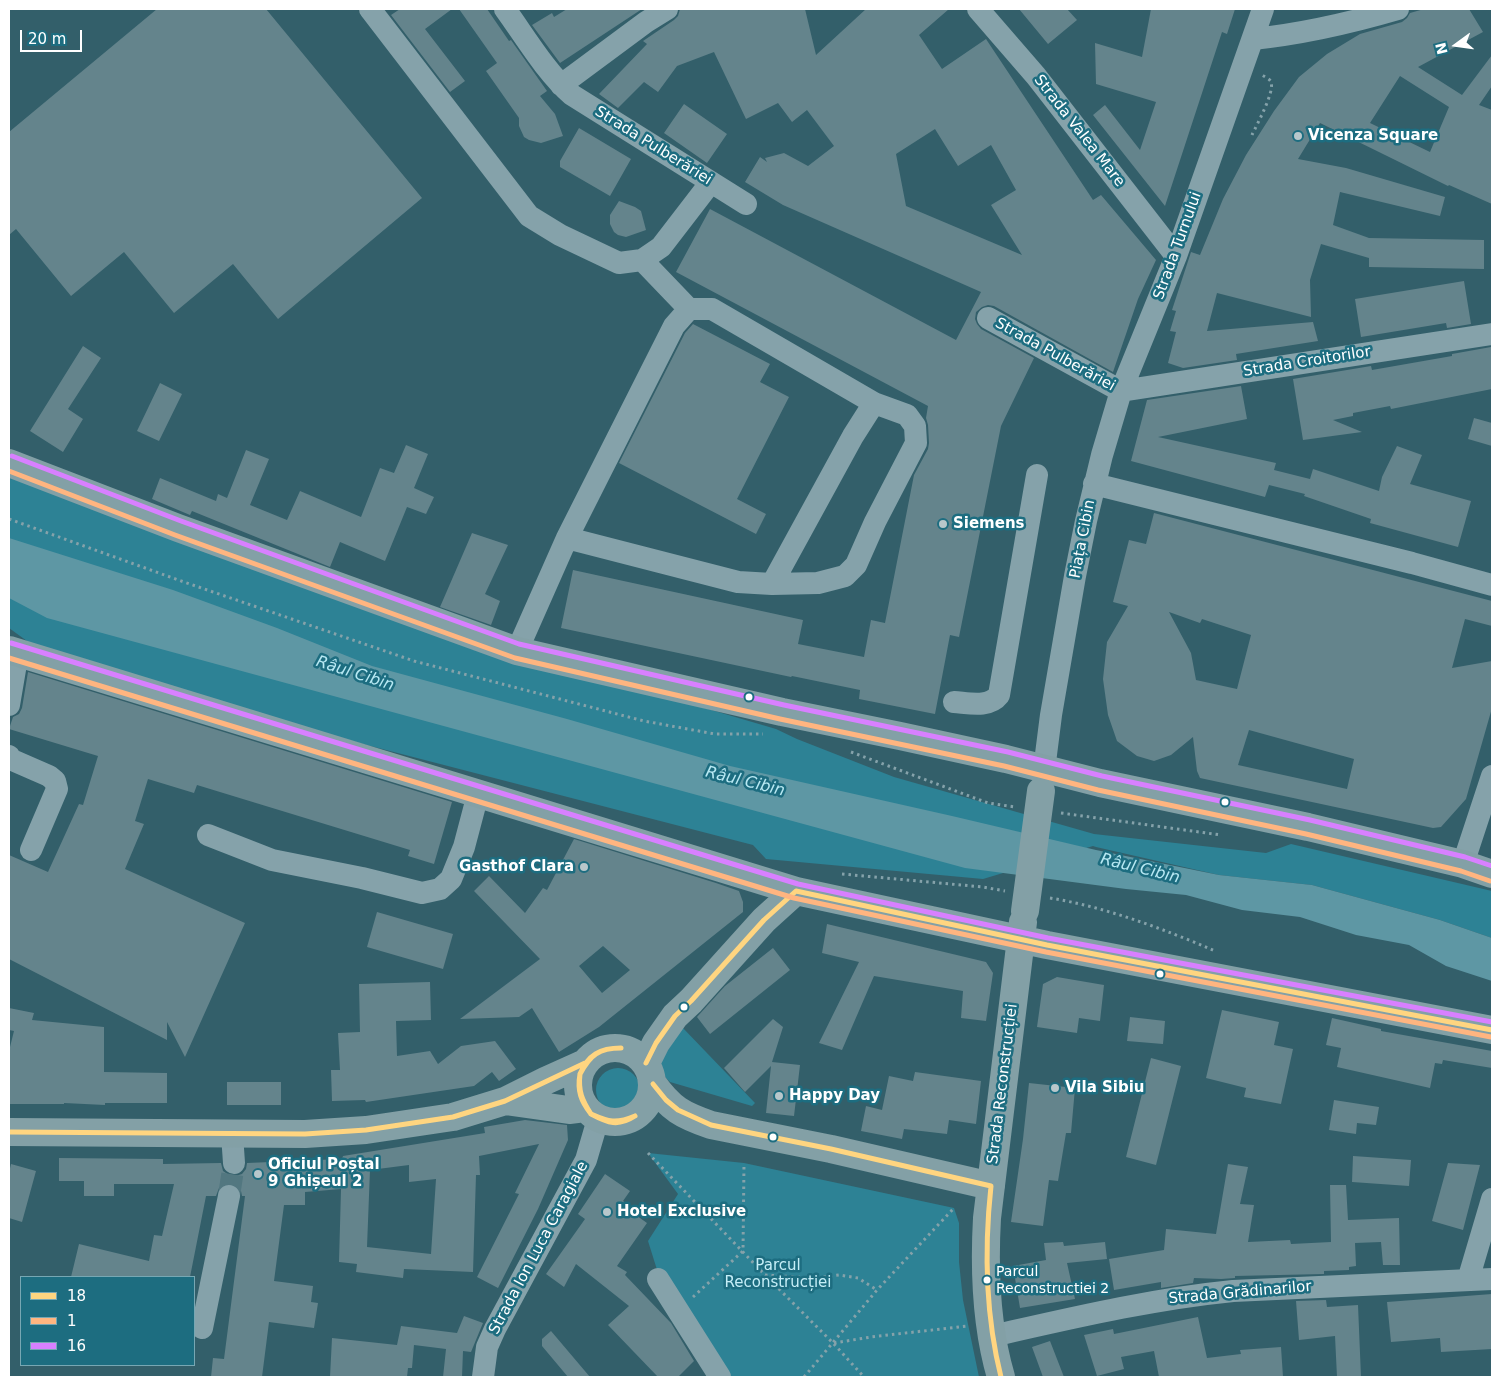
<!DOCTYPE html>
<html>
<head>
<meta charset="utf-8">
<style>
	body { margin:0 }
	#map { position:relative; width:1501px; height:1386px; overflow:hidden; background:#335f6a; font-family:"DejaVu Sans",sans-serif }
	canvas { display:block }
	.frame { position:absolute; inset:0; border:10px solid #fff; pointer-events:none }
	.legend { position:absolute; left:20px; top:1276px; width:175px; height:90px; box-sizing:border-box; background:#1d6d80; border:1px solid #77a7b3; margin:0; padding:6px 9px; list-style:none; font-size:15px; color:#fff }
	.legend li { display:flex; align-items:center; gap:10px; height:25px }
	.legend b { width:25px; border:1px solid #77a7b3 }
	.north { position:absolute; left:1431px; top:20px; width:50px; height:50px; -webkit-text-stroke:4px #1d6d80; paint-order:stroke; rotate:256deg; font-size:14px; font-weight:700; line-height:20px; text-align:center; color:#fff }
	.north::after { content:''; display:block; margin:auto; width:18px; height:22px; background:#fff; clip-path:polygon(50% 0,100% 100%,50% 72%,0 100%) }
	.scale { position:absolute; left:20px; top:30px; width:62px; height:22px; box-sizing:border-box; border:2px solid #fff; border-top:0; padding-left:6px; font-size:15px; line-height:18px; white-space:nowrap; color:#fff; -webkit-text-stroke:4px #1d6d80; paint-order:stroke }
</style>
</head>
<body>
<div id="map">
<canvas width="1501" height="1386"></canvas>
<div class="frame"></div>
<ul class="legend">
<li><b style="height:6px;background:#ffd580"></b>18</li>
<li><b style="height:6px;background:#ffb580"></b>1</li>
<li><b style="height:6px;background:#d880ff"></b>16</li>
</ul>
<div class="north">N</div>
<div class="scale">20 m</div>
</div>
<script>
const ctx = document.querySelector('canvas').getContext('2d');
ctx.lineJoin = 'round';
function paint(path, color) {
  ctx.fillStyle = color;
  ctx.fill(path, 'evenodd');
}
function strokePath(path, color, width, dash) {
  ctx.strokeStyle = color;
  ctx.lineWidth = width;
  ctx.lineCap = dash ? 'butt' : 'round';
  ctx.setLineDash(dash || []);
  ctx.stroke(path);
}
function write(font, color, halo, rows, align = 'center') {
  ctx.font = font + ' "DejaVu Sans",sans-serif';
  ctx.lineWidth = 5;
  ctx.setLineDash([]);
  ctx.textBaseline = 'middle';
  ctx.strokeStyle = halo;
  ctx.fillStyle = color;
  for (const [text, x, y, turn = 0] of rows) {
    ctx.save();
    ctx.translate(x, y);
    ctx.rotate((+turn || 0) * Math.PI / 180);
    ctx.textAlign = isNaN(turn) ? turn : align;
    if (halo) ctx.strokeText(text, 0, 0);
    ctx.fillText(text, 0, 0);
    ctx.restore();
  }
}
paint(new Path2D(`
	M9,463l505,189 262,77 21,10 97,38 200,57 172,19 25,-9 201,47v47l-52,-18 -128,-35 -93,-10 -123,-28 -3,-1 -110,33 -217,-20 -13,-14 -394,-102 -321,-94 -29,-21z
	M682,1027l73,76 -3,3 -82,-24 -7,-7 -5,-9z
	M596 1090a22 22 0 1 1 44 0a22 22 0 1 1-44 0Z
	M648,1153l96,10 210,45 5,15v39l4,38 16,77h-248l-62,-69 -21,-67 30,-47z`), '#2d8295');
paint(new Path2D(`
	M9,538l164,52 104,38 95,38 195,53 163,47 222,50 144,34 123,25 93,10 128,35 52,18v43l-46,-15 -37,-21 -53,-10 -56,-18 -58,-7 -56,-15 -60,-6 -161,-21 -918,-250 -38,-20z`), '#5e97a4');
paint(new Path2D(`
	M157,9h109l156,189 -144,121 -45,-55 -59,49 -50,-61 -53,44 -55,-67 -7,6v-103z
	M400,9h52l-27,20 40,52 -15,11 -59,-77z
	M459,9h28l22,32 2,-1 36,51 -7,5 15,18 8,22 -22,7 -12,-3 -5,-3 -5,-11v-8l-33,-47 11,-8z
	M567,9h75l-82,54 -28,-38 20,-12 2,4z
	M680,9h125l11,46 50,-46h83l-30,26 23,34 44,-30 107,161 8,-5 55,65 -18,39 -25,73 -119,-66 -6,-1 -6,2 -6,5 -1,7 2,5 4,5 53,29 -33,68 -42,211 -9,-2 -15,79 -76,-15 1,-9 -68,-14 -1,1 -230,-49 12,-58 230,50 -5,24 66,13 7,-37 14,3 29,-148 14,-26 1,-6 -1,-18 -2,-7 2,-12 -252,-134 34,-63 246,131 25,-48 -198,-87 -38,-23 15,-25 7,5 -2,-4 19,-5 24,13 26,-20 -27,-36 -15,12 -14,-19 -32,16 -32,-67 -37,14 -19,26 -14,-10 -26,26 -19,-14 48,-50 -4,-3 31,-21 4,-4zM935,129l23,37 33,-21 25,45 -25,15 31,50 -116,-49 -10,-52z
	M1019,9h48l10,11 -29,24z
	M1151,9h84l-8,25 -5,-2 -57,174 -72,-91 12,-10 35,45 16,-48 -60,-18 -1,-41 47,14z
	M1424,9h45l14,23 -65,35 44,28 30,-40v31l-13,19 13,5v94l-43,-19 -1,1 -128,-63 -22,36 48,9 99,29 -5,19 -100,-24 -7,33 36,13 115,2v29l-115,-2v-9l-48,-14 -11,36 1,37 -94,-24 -10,38 106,-9 5,19 -82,13 1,6 -54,8 -15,-5 8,-31 -6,-1 6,-20 -4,-1 19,-58 9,3 23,-56 23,-44 28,-44 25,-34 28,-23 33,-20 42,-12 5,-4 3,-5zM1400,76l49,31 -19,45 -60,-29z
	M684,104l43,30 -20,29 -43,-30z
	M579,128l52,31 -21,37 -50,-29v-6z
	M619,201l16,6 6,4 5,19 -20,7 -8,-2 -4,-3 -4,-8v-9z
	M1464,281l7,43 -24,4 -1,-5 -85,14 -6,-38z
	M693,324l77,40 -10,18 29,15 -52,102 29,15 -10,20 -137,-71 66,-130z
	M83,346l18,12 -33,51 15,10 -20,33 -33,-21z
	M1491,347l1,42 -101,20 -1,-3 -37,7v3l-20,4 29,12 -59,8 -10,-61 78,-13 1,4 80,-14v-2z
	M160,383l22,11 -23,47 -22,-10z
	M1241,386l6,33 -89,18 118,26 -2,7 36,9 3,-10 66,22 3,-14 15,-31 25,9 -12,29 61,17 -13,46 -88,-24 1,-4 -67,-23 1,-2 -36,-9 -4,12 -134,-36 16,-61z
	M1474,418l18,5v23l-24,-7z
	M406,445l22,9 -14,34 20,9 -8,17 -19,-7 -22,54 -45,-19 -10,25 -138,-56 -2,4 -38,-16 8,-21 56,23 2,-7 9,4 19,-48 23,9 -19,46 37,15 13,-29 61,26 19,-49 14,5z
	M1154,513l338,88v25l-27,-7 -13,49 40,-7v47l-26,91 -25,28 -8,1 -233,-50 -3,-7 -4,-34 -22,18 -17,6 -17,-5 -20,-15 -9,-26 -5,-36 4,-37 21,-36 -15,-4 16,-62 17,4zM1169,612l31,11 2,-4 49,16 -14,54 -41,-9 -5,-27zM1249,730l105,29 -7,30 -109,-24z
	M472,533l36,12 -23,49 15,7 -9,24 -51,-18z
	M28,672l424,130 -18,62 -26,-8 2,-6 -213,-65 -3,8 -46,-14 -13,42 9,3 -19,45 120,54 -60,134 -18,-35v18l-158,-81v-104l39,17 31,-68 4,1 15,-49 -89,-27 4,-12 6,-3 3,-6z
	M574,839l142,44 23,8 4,11v10l-144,115 -40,25 -27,-44 -13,9 -59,2 80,-60 -66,-68 15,-15 36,37 18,-25 4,2zM603,946l27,24 -28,23 -23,-27z
	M377,912l76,22 -10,35 -76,-22z
	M827,924l159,38 7,11 -7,48 -25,-3 2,-27 -89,-15 -32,74 -23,-7 40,-81 -37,-9z
	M773,948l17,22 -80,64 -13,-17 28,-31z
	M1057,977l47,8 -4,36 -21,-3 -2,15 -40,-6 6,-43z
	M430,982l1,38 -35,1 1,35 33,-5 8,13 23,-18 34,-5 21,28 -17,12 -7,-9 -18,14 -108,16 -1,-2 -33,1 -1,-31h9l-2,-37 22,-1 -1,-48z
	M9,1008l25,5 -2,7 72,7v45l63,1v30h-62v2l-41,-2v1h-55v-53l5,-20 -5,-1z
	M1222,1010l57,12 -5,23 19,4 -12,55 -37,-7 2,-9 -40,-10z
	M1130,1017l35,4 -2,23 -36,-3z
	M1332,1018l49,11v2l111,20v17l-49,-8 -1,4 -7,-1 -5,25 -93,-21 4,-19 -15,-3z
	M773,1019l10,8 -11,35 28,3 -6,51 -28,-3 5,-47 -26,26 -21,-24z
	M1151,1058l30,8 -25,99 -30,-8z
	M915,1072l66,9 -5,43 -27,-4 -2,14 -43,-5 -2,10 -41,-8 5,-25 16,4 7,-34 24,5z
	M227,1082h54v23h-54z
	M1029,1083l46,5 -4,45h-5l-8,48 -9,-1 -6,46 -32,-4 12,-83z
	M1334,1100l45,7 -3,18 -19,-2 -1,11 -27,-4z
	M525,1120l42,5 1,15 -30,69 -40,79 -21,-11 42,-83 -4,-1 24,-49 -60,12 1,19h-4l-3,97 -69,-3 -1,9 -47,-6 1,-8 -18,-2 2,-73 -36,3v13h-21l-10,76 39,5 -2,16 7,1 -4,25 -45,-6 -7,55h-51l2,-19 11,1 21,-163h-3l-1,-5 -4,-5 -5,-3h-7l-6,5 -3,8h-10l-16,81h-119l8,-33 70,17 5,-26 8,1 12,-52h-60v12h-30v-15h-25v-23l104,1v5l58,-1 2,8 6,4 6,1 7,-2 4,-5 1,-6 95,-4 1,-3 142,-23 -1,-6zM409,1165v17l27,-3 -5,75 -64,-7 3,-77z
	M1353,1156l58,4 -2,26 -57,-4z
	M1448,1163l32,2 -17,65 -31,-9z
	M11,1164l25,7 -14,51 -13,-4v-45z
	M1228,1164l20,3 -8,37 14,1 -6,37 42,-2 1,4 40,-2 -1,-57h16l2,35 51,-2 1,47h-17l-2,-23 -26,1 1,23 -7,1v3l-25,1v3l-89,2v2l-14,1 -27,-1 -1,5 -32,5v-6l-47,8 -5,-31 55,-9 2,-21 50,5z
	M605,1174l25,17 -7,10 13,9 -3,3 14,10 -30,43 10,6 -2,3 46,48 23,38 -16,16h-20l-50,-52 21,-19 -53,-42 -12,23 -18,-13 39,-55 -7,-5z
	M1063,1242l1,4 41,-4 2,17 -40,4 8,36 -55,9 -7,-42 33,-6 -2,-17z
	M1492,1294v55l-51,3 -1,-14 -49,4 -4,-40z
	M1326,1300l1,7 31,-2 3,72h-24l-2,-41 -36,4 -3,-39z
	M464,1316l19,7 -12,29 -8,-1 -1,26h-19l3,-28 -32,-4 -2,23h-4l-1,9h-77l2,-39 65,7 4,-19 56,7z
	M1198,1317l9,41 34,-4 -1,-4 41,-3 2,30h-124l-5,-26 -33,6 3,12 -27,7 -13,-41 29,-6 1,5z
	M551,1331l39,46h-22l-26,-31v-7z
	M1050,1341l14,36h-21l-11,-30z`), '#64848c');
strokePath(new Path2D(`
	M229,1196l5,-33`), '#527780', 22, [22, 11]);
strokePath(new Path2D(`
	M1252,135c4,-9 23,-43 19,-53 -1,-3 -6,-5 -9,-7
	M9,519l175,63 230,79 230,60 71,13h48
	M851,752l137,51 27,4
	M1061,813l160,22
	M842,874l141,13 22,4
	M1050,898c55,9 114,31 165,53
	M648,1153l117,122 68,68 31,34
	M765,1275l50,3 24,-3 19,3 19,12
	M693,1297l50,-46 1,-88
	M834,1343l37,-6 96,-11
	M804,1377l73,-87 77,-82`), '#85a2aa', 3, [2.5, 4]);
strokePath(new Path2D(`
	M370,9l159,207 31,19 59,28 23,-3 19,-13 50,-65
	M505,9c21,29 40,62 67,86l174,109
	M978,9l58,67 140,180
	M1253,39c50,-5 97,-16 145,-30
	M561,85l85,-63 21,-13
	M642,260l47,49
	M988,318l133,73 371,-57
	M1094,484l318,79 80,22
	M772,584l46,-1 27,-7 11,-11 19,-43 41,-79 -1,-17 -8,-11 -33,-12
	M517,651l50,-113 107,-212 15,-17h23l162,94 -21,33 -81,148 -34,-2 -171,-44
	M954,702c15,1 35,6 45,-7l38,-220
	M9,705l9,-53
	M9,756l1,3 39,17 6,5 2,8 -26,61
	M1044,770l7,-55 24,-139 11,-55 16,-66 19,-64 55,-135 87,-247
	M208,835l64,25 90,18 60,15 18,-4 11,-10 13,-32 14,-53
	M1463,864l29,-88
	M232,1134l2,29
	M658,1279l62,98
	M1468,1280l24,-81
	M202,1328l27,-132
	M992,1336c80,-18 160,-37 241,-45l259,-12
	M483,1377l4,-30 8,-18 91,-169 12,-41`), '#85a2aa', 22);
strokePath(new Path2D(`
	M9,463l169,65 339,123 265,61 118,24 106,23 94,24 208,44 155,37 29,10
	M9,650l787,241 251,54 445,85
	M578 1085a37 37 0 1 1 74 0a37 37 0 1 1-74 0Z
	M646,1063l10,-20 19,-27 16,-15 73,-81 32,-29
	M653,1084c18,25 29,31 58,41l120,24 160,37
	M505,1101l64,9 16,-2
	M9,1132l296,2 61,-4 87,-13 52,-16 40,-20 40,-18
	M1001,1377c-15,-51 -17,-106 -14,-159l36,-296`), '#83a0a6', 28);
strokePath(new Path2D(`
	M1025,911l16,-120`), '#83a0a6', 28);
strokePath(new Path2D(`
	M646,1063l10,-20 19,-27 16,-15 73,-81 32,-29 251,54 445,85
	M580,1074c-2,17 2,26 11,40
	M580,1074c-3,17 1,27 11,40
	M580,1074c8,-19 20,-26 41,-26
	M580,1074c10,-19 19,-26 41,-26
	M653,1084l13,16 12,10 33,15 120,24 160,37c-7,65 -6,127 10,191
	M591,1114c18,8 25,10 44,2
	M591,1114c17,9 27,13 44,2
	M9,1132l296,2 61,-4 87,-13 52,-16 80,-38`), '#ffd580', 5);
strokePath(new Path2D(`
	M9,471l166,64 340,123 265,61 224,47 94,24 208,44 155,37 29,10
	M9,658l785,240 252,54 445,85`), '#ffb580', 5);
strokePath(new Path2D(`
	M12,456l169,65 338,123 265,61 224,47 94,24 208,44 155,37 27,9
	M11,643l787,241 250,54 444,84`), '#d880ff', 5);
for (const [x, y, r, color] of [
	[1298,136,5,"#b8c7cb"],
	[943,524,5,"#b8c7cb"],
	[749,697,4.5,"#fff"],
	[1225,802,4.5,"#fff"],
	[584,867,5,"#b8c7cb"],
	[1160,974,4.5,"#fff"],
	[684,1007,4.5,"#fff"],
	[1055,1088,5,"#b8c7cb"],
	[779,1096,5,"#b8c7cb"],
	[773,1137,4.5,"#fff"],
	[258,1174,5,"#b8c7cb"],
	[607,1212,5,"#b8c7cb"],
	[987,1280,4.5,"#fff"]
]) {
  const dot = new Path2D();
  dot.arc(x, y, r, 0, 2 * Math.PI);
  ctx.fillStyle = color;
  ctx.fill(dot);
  strokePath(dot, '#1d6d80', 2);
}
write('14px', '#fff', '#1d6d80', [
	["Parcul",996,1272],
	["Reconstructiei 2",996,1289]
], 'left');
write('15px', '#fff', '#1d6d80', [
	["Strada Valea Mare",1079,131,52],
	["Strada Pulberăriei",653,146,32],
	["Strada Turnului",1178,246,-70],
	["Strada Pulberăriei",1055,355,29],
	["Strada Croitorilor",1307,362,-9],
	["Piața Cibin",1083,539,-79],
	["Strada Reconstrucției",1003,1084,-83],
	["Strada Ion Luca Caragiale",539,1248,-62],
	["Strada Grădinarilor",1240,1293,-5]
]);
write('bold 15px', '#fff', '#1d6d80', [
	["Vicenza Square",1308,136],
	["Siemens",953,524],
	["Gasthof Clara",574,867,"right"],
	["Vila Sibiu",1065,1088],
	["Happy Day",789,1096],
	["Oficiul Poștal",268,1165],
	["9 Ghișeul 2",268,1182],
	["Hotel Exclusive",617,1212]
], 'left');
write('15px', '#c5eef7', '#1d6d80', [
	["Parcul",778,1266],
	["Reconstrucției",778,1283]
]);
write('italic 16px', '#b8e9f3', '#1d6d80', [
	["Râul Cibin",355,674,18],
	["Râul Cibin",745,782,14],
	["Râul Cibin",1140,869,14]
]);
</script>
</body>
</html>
